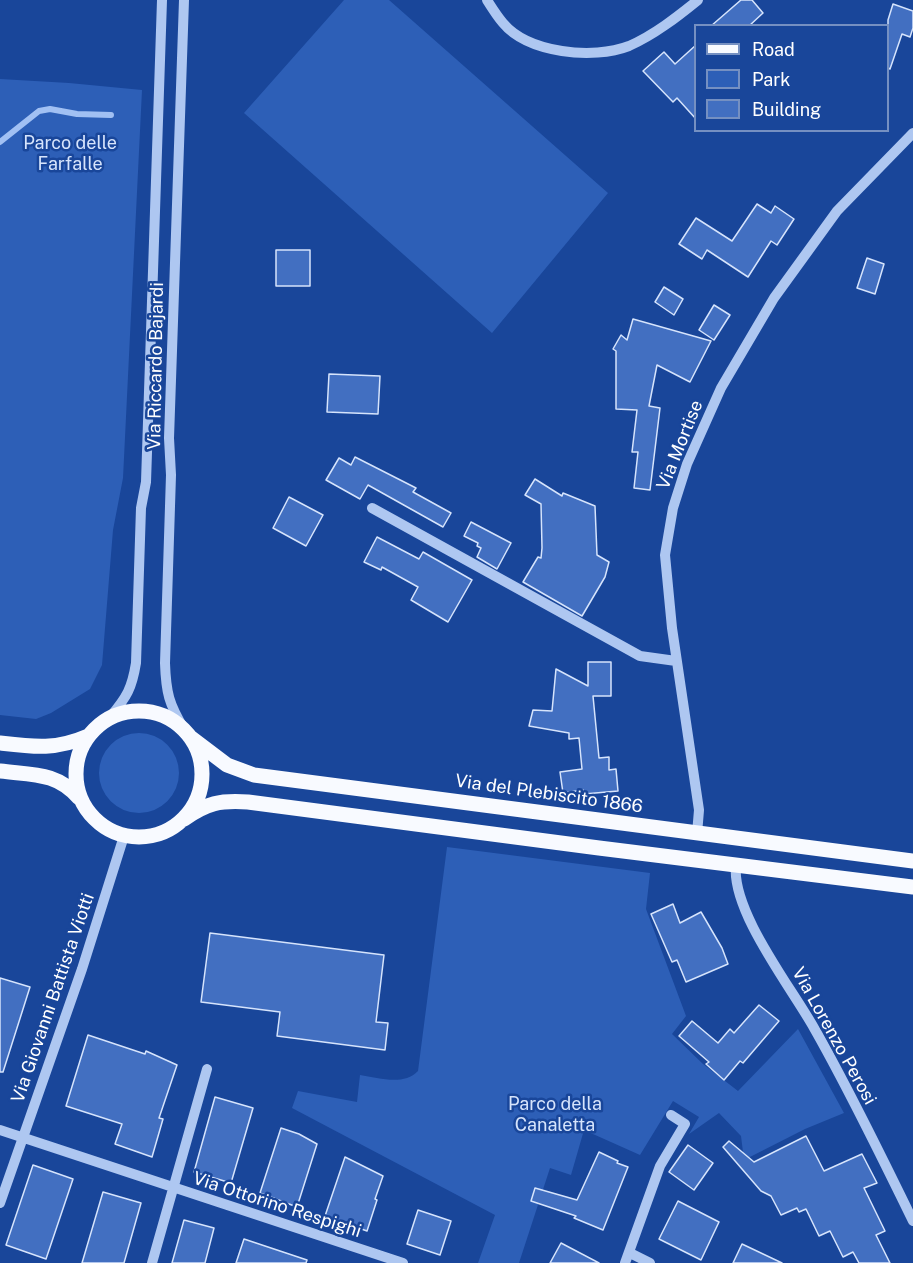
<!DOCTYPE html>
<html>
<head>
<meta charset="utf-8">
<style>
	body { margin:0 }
	#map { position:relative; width:913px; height:1263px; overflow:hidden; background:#19469a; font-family:"Public Sans",sans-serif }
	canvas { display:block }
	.legend { position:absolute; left:694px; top:24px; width:195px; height:108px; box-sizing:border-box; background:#19469a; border:2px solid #7590c2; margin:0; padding:8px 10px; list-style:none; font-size:18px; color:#fff }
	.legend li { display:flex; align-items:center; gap:12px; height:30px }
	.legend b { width:30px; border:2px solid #7590c2 }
</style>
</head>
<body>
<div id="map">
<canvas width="913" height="1263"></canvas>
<ul class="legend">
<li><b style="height:8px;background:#f8faff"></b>Road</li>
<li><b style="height:16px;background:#2d5fb7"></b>Park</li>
<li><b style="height:16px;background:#426fc1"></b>Building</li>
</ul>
</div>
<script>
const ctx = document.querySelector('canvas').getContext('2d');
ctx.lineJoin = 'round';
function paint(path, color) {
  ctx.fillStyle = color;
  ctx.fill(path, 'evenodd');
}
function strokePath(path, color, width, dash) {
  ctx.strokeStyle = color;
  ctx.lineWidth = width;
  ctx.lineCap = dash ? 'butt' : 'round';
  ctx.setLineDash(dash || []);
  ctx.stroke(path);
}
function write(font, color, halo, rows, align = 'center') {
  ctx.font = font + ' "Public Sans",sans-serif';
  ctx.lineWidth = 5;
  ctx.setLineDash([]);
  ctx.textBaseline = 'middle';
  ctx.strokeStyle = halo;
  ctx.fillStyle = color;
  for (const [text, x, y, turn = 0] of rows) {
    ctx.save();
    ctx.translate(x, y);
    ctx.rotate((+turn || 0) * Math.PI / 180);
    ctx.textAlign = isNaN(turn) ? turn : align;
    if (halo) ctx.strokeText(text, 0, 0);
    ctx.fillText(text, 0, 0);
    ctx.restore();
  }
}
paint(new Path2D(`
	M344,0h45l219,193 -116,140 -248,-220z
	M0,79l69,4 73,7 -19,388 -10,52 -11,135 -12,24 -39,24 -15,6 -36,-4z
	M99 773a40 40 0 1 1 80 0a40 40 0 1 1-80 0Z
	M447,847l203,26 -4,36 40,107 -14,18 31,30 35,27 60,-62 46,84 -39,16 -61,31 -3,-24 -22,-23 -30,21 10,-17 -26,-16 -33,54 -56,-25 -13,45 -21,-7 -31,95h-41l17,-48 -203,-107 6,-17 59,11 3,-27c19,3 44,11 58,-4z`), '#2d5fb7');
strokePath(new Path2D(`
	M0,142l39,-31 11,-2 27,5 34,1`), '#a1c0f3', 6);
const building = new Path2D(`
	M741,0h11l11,13 -14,13h-38z
	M893,4l20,7v17l-3,9 -8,-3 -12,35 -2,-1v-48z
	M696,45v74l-19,-21 -4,4 -30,-31 21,-19 11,12z
	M757,204l14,9 4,-7 19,13 -17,26 -6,-4 -23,36 -41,-27 -5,9 -23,-15 17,-26 36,23z
	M276,250h34v36h-34z
	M867,258l17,6 -9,30 -18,-6z
	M664,287l19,12 -9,16 -19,-13z
	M714,305l16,10 -16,25 -15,-10z
	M633,319l78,22 -21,41 -33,-17 -8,41 11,2 -10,82 -16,-2 4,-36h-6l5,-42 -21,-1v-58l-3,-2 8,-14 6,5z
	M329,374l51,2 -2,38 -51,-2z
	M355,457l61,31 -3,4 38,21 -8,14 -75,-42 -8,14 -34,-19 13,-22 12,7z
	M535,479l27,17 1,-3 32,13 2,49 12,7 -4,15 -23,39 -59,-34 15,-25 3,1 1,-10 -1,-44 -16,-9z
	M289,497l34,18 -17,31 -33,-18z
	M471,522l40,21 -14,26 -20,-12 4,-9 -4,-2 1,-3 -14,-7z
	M377,537l42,22 4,-7 49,28 -24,42 -37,-22 7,-13 -36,-20 -1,3 -17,-8z
	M588,662h23v34h-18l6,62 10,-1v13l7,-1 2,22 -34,3 -1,-4 -20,3 -3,-21 22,-3 -3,-31 -10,1v-6l-40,-7 4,-16 19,1 4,-42 32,17z
	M673,904l7,19 21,-11 21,36 6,16 -42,18 -9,-22 -5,2 -21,-48z
	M210,933l174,22 -8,67 12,1 -3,27 -108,-14 3,-24 -79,-10z
	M0,978l30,9 -27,85h-3z
	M759,1005l20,16 -36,42 -3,-2 -16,19 -18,-16 3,-2 -30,-26 13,-15 26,22 12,-14 4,4z
	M88,1035l57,19 1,-3 31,14 -18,53 4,1 -11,38 -37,-13 7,-20 -56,-18z
	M215,1097l38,11 -22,75 -37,-11z
	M281,1128l18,6 18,10 -20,63 -37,-14z
	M806,1136l18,35 38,-17 15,29 -13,5 21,43 -9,4 14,28h-31l-6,-11 -10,5 -13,-26 -11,5 -13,-27 -7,3 -2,-4 -16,7 -10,-19 -10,-5 -38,-44 6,-6 25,21z
	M688,1145l25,18 -19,27 -25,-18z
	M599,1152l19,9 -1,2 11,4 -25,63 -29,-12 2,-2 -45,-15 4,-13 42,12z
	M345,1157l38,19 -8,23 2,1 -10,31 -42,-15z
	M33,1165l40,14 -27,80 -40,-14z
	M103,1192l38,11 -17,60h-42z
	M678,1201l41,21 -18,38 -42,-21z
	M418,1210l33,11 -11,34 -33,-11z
	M184,1220l30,8 -9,35h-33z
	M244,1239l63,21 -1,3h-70z
	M561,1243l38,20h-49z
	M742,1244l40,19h-49z`);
paint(building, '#426fc1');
strokePath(building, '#d6e4fc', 1.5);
strokePath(new Path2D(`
	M184,0l-15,438 2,37 -6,188c1,30 4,41 19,66
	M487,0c5,8 10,16 16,23 25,30 90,37 126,23 25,-11 48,-29 69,-46
	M372,508l268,148 36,5
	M110,717c17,-20 22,-29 26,-54l5,-155 5,-26 16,-482
	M697,834l2,-24 -27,-182 -7,-73 8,-47 14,-44 34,-76 53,-90 63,-87 76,-78
	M736,865c-5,46 55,122 78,163 36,63 67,128 99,193
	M0,1130l403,133
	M0,1203l82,-234 42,-133
	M630,1253l20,10
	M152,1263l55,-194
	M625,1263l35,-97 25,-42 -14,-9`), '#aec7f1', 10);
strokePath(new Path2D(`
	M76 774a63 63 0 1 1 126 0a63 63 0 1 1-126 0Z
	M190,737l37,28 27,10 659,86
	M0,743c34,4 56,7 88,-7
	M0,771c32,4 57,1 79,27
	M184,819c23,-16 36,-19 64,-17l351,46 314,39`), '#f8faff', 15);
write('18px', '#d6e4fc', '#19469a', [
	["Parco delle",70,143],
	["Farfalle",70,164],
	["Parco della",555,1104],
	["Canaletta",555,1125]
]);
write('18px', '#fff', '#19469a', [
	["Via Riccardo Bajardi",156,366,-89],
	["Via Mortise",680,445,-68],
	["Via del Plebiscito 1866",549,794,8],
	["Via Giovanni Battista Viotti",53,998,-71],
	["Via Lorenzo Perosi",834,1036,61],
	["Via Ottorino Respighi",277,1205,18]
]);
</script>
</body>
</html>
